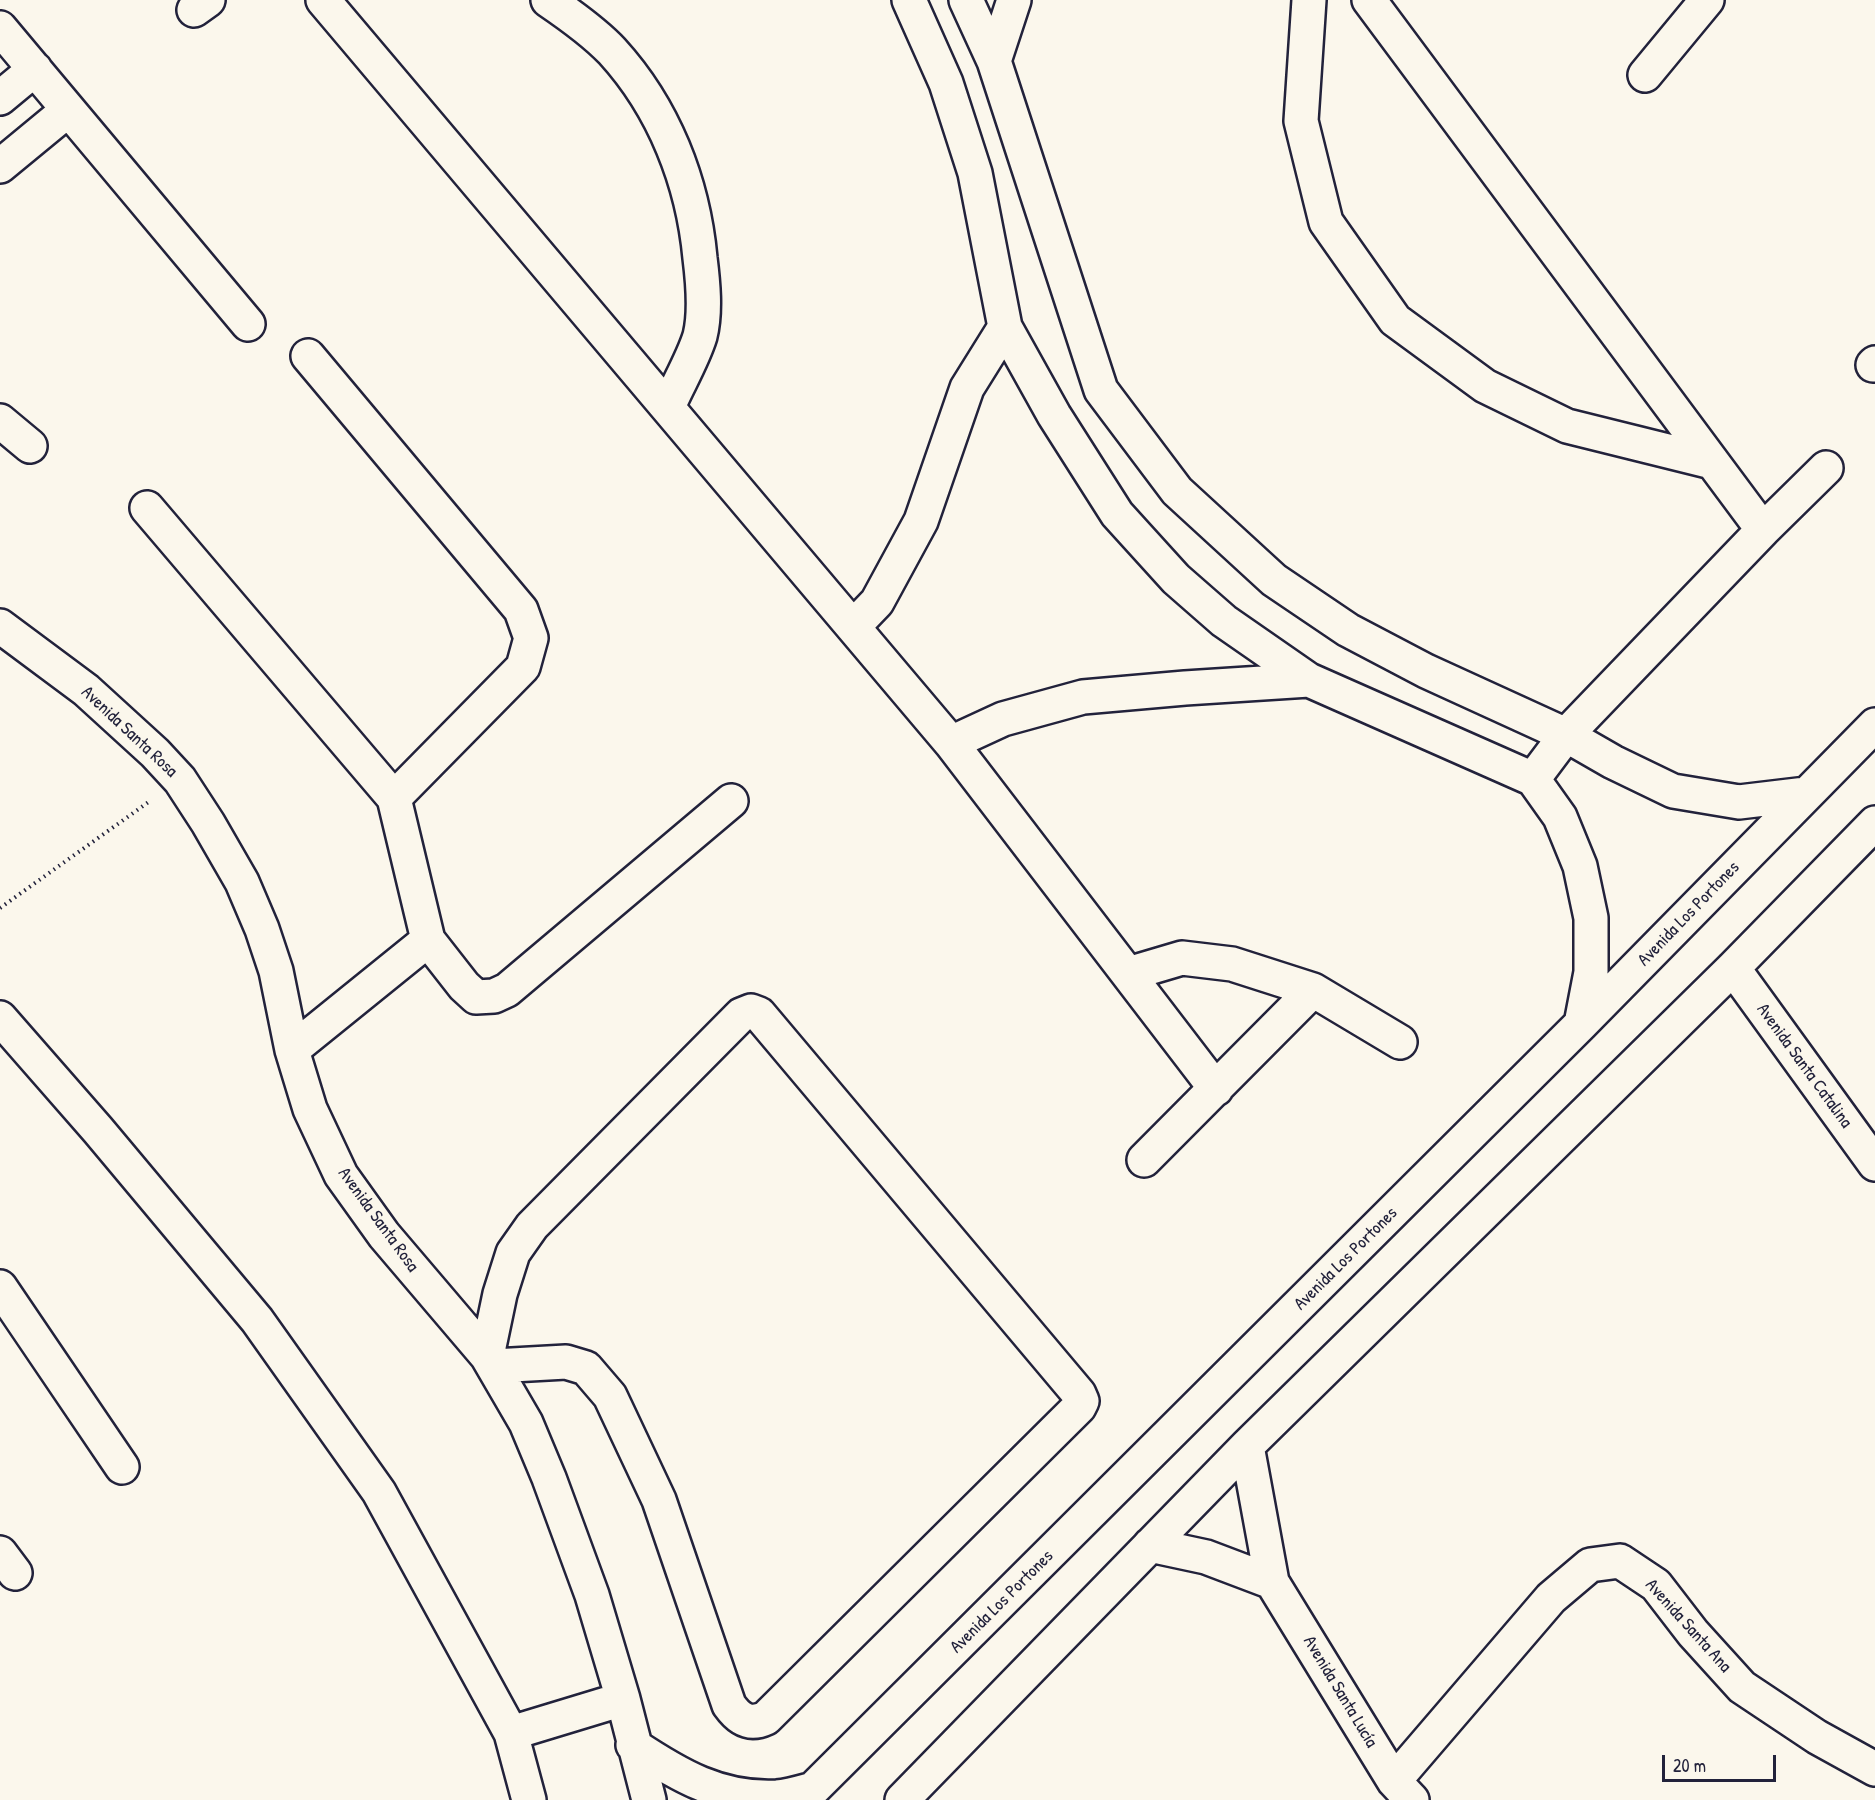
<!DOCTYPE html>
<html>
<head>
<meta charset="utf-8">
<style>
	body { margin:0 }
	#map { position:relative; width:1875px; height:1800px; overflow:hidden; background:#fbf7ec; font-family:"Patrick Hand",sans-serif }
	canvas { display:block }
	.scale { position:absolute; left:1662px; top:1755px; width:114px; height:27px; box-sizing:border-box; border:3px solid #22223b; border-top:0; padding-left:8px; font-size:18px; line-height:21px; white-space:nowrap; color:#22223b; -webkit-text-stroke:4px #fbf7ec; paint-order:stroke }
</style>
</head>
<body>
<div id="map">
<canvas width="1875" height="1800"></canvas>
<div class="scale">20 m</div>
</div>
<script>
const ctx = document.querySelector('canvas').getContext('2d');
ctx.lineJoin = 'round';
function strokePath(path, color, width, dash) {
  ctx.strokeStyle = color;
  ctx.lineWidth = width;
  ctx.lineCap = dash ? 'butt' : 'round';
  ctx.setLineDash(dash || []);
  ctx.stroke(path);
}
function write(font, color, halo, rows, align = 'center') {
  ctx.font = font + ' "Patrick Hand",sans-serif';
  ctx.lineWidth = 4.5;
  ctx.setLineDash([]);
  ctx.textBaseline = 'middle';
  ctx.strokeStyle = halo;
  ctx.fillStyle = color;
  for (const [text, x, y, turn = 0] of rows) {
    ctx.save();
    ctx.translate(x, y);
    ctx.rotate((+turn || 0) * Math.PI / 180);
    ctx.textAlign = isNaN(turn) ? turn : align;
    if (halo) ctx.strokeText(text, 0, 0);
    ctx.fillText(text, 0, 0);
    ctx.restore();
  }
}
const minor = new Path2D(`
	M323,0l628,743 265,346
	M548,0c22,15 46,32 64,51 52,57 81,131 88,207 3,24 6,54 0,78 -7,23 -22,48 -32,71
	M909,0l37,83 29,90 30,154 49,88 63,99 59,65 48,42 85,59 224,99 27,38 20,49 11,52v54l-10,52
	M966,0l28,61 107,329 76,101 97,89 74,50 78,41 140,64 47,27 60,29 66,11 67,-8
	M1309,0l-8,121 25,101 69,98 90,66 82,40 145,36
	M1369,0l394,530
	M194,10l14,-10
	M0,28l248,296
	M994,61l20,-61
	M1645,75l62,-75
	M0,98l35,-29
	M0,166l68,-56
	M308,356l213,254 10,28 -8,29 -129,131
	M1873,365l2,-2
	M0,421l30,25
	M147,508l247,290 34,142 36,46 12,11 18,-1 13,-6 224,-189
	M0,626l86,64 69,63 25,27 28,43 34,59 20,47 14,42 16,79 18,59 31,66 43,60 103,121 39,67 23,55 43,117 31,104 26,101
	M853,627l24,-25 44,-81 46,-133 38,-61
	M951,743l52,-24 80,-22 102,-9 124,-8
	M1533,779l33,-44 197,-205 63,-62
	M1733,968l142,196
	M1128,974l54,-16 50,6 81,26 87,52
	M0,1018l98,112 159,190 122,172 132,241 18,67
	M292,1050l136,-110
	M1144,1160l169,-170
	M0,1287l122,180
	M487,1356l13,-62 13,-41 19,-27 209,-211 10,-4 8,3 320,380 3,7 -3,6 -313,311c-17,8 -27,1 -37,-13l-70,-205 -49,-104 -24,-28 -20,-6 -72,4
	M1247,1446l25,136 122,199 18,19
	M1150,1545l56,12 66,25
	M0,1553l15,20
	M511,1733l112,-34
	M633,1745c45,30 87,55 144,52 12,-1 25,-5 36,-8
	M1394,1781l157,-183 39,-33 30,-4 36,24 37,48 49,54 75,50 58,32
	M802,1800l779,-776 294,-299
	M902,1800l345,-354 486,-478 142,-145`);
strokePath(minor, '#22223b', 38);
strokePath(new Path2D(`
	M0,908l150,-107`), '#22223b', 4, [1.5, 4.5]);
strokePath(minor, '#fbf7ec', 33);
write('18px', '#22223b', '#fbf7ec', [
	["Avenida Santa Rosa",129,732,43],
	["Avenida Los Portones",1689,914,-46],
	["Avenida Santa Catalina",1804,1066,54],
	["Avenida Santa Rosa",378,1220,54],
	["Avenida Los Portones",1346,1259,-45],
	["Avenida Los Portones",1002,1602,-45],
	["Avenida Santa Ana",1688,1626,48],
	["Avenida Santa Lucía",1340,1692,59]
]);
</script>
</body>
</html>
